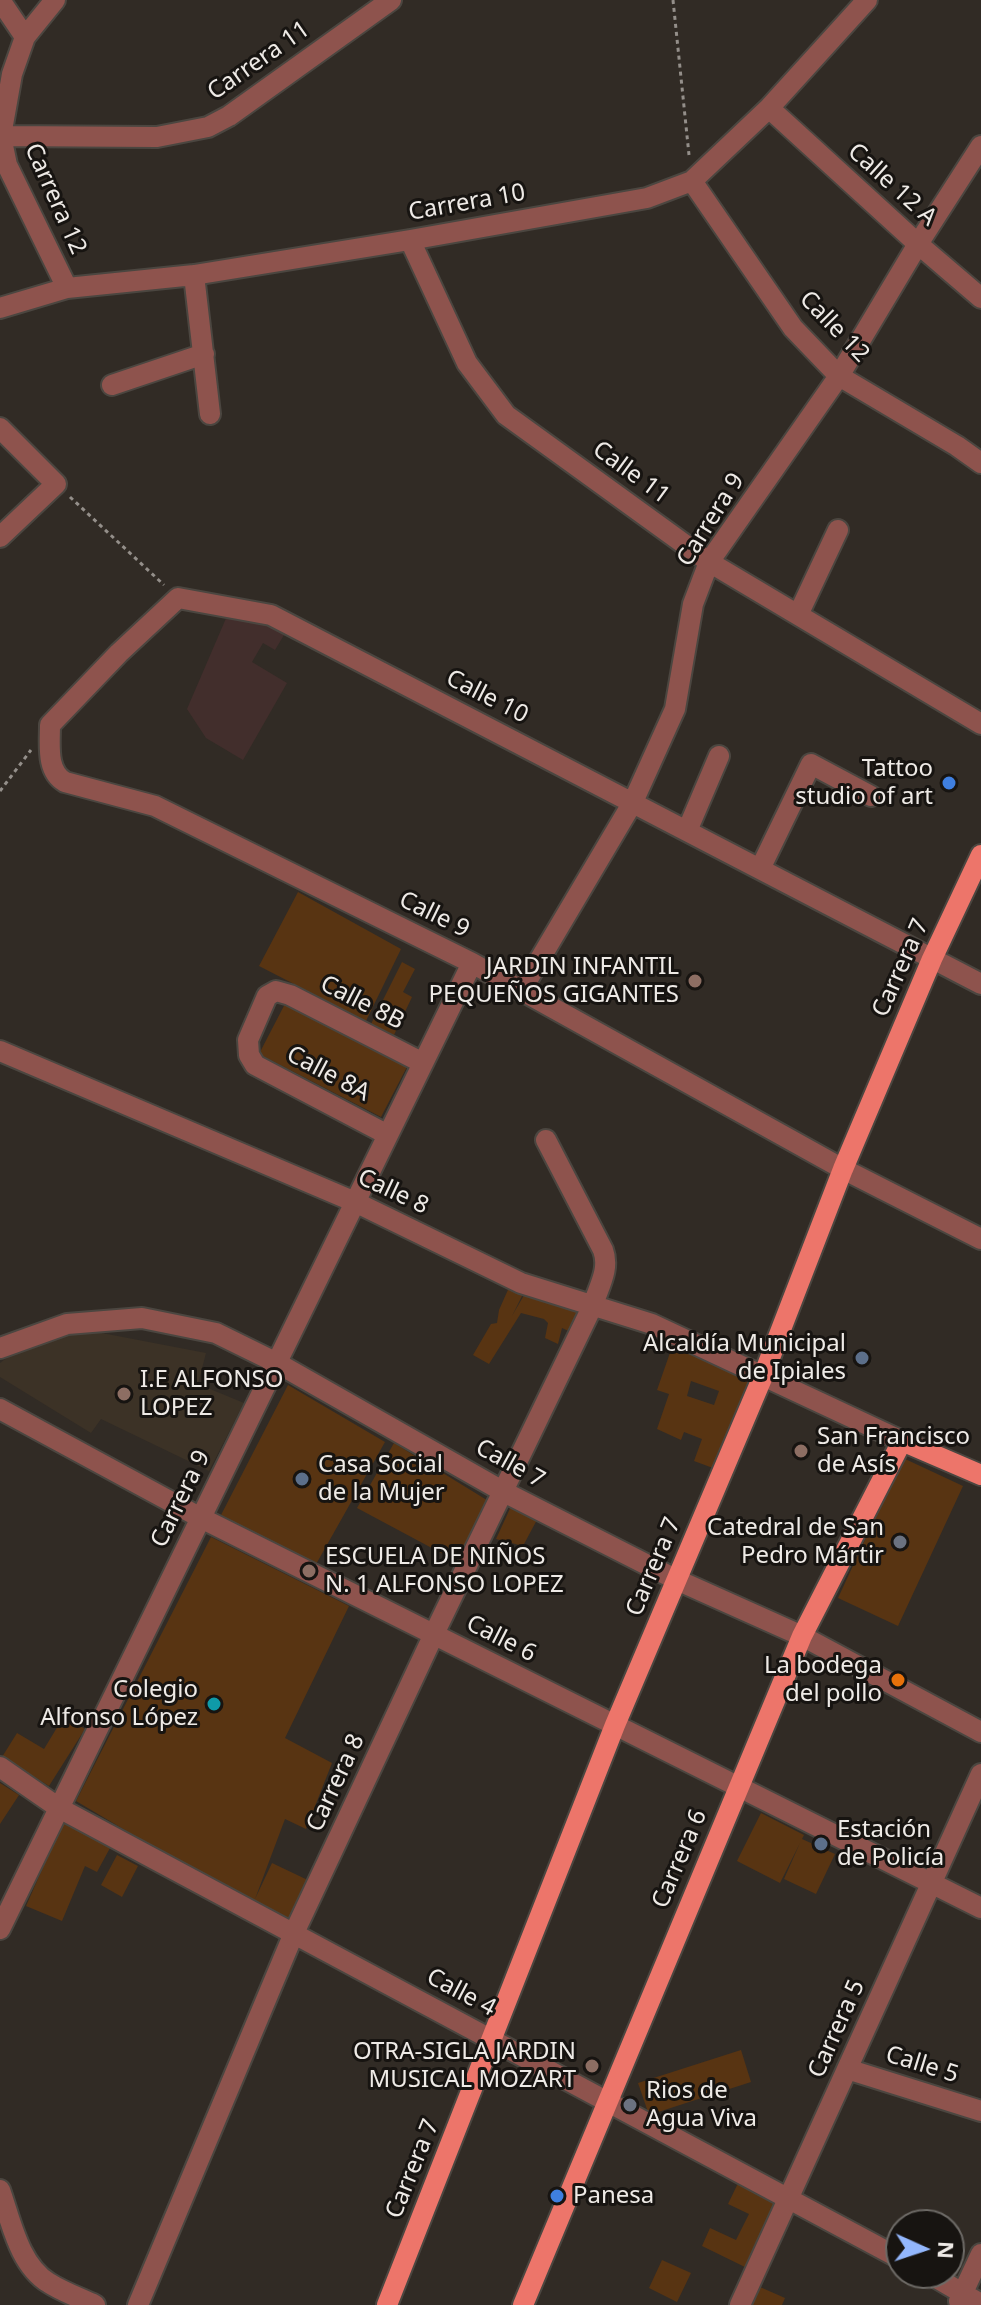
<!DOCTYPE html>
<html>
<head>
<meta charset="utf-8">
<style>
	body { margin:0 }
	#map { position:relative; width:981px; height:2305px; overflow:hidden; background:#312b25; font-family:"Noto Sans",sans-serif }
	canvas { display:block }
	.north { position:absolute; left:885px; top:2209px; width:80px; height:80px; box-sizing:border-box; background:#171411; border:2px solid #6d6a66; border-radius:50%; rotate:93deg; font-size:22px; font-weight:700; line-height:32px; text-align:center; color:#eeeae6 }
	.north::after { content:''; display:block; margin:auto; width:28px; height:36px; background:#93b7fd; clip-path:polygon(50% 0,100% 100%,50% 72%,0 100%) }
</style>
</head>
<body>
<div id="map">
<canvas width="981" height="2305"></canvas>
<div class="north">N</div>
</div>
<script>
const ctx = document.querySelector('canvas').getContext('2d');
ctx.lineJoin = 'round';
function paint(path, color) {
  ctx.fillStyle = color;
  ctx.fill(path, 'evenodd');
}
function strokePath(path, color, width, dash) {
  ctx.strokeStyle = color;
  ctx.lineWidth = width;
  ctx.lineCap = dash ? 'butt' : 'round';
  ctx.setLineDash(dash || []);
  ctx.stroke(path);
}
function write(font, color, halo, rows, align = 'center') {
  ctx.font = font + ' "Noto Sans",sans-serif';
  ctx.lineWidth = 6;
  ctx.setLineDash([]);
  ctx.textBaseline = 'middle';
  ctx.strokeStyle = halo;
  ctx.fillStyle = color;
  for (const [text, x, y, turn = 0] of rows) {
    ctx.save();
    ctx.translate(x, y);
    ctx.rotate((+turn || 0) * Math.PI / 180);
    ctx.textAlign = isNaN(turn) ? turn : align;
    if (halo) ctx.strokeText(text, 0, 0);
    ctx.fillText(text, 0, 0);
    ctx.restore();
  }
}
paint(new Path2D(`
	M81,1329l125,24 -8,31 46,19 -35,68 -108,-52 -10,14 -91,-56v-14l8,-6z`), '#3c3226');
paint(new Path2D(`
	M236,614l51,16 -12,20 -12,-7 -11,19 35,21 -44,77 -37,-22 -19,-29 40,-93z`), '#422e2c');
paint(new Path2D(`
	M298,892l103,57 -35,72 -107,-55z
	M402,962l13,7 -12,23 9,5 -18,38 -23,-11z
	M287,1000l122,63 -28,54 -122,-63z
	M511,1283l14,7 -13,26 15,-26 55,15 -11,27 -9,-4 -4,16 -13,-6 3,-15 -4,-4 -23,-6 -32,51 -16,-9 18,-31 6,-1 2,-13z
	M672,1347l82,28 -33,96 -27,-10 8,-22 -18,-7 -3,8 -24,-11 12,-35 -12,-4zM691,1381l28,10 -5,14 -27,-9z
	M288,1385l97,57 -70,124 -94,-51z
	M394,1443l96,59 -32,60 -101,-54z
	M903,1458l60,28 -65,140 -60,-28z
	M513,1502l26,14 -16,30 -27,-7z
	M211,1537l138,69 -64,132 47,25 -26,66 -21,-10 -30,80 17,-36 42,20 -20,42 -43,-20 -175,-104z
	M64,1716l21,13 -36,57 -47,-29 15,-24 27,16z
	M0,1783l19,12 -19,29z
	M761,1813l43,22 -2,4 33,15 -19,40 -32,-15 16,-36 -20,40 -43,-22z
	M63,1822l47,26 -13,24 -12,-6 -23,55 -36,-15z
	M117,1855l21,11 -16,31 -21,-12z
	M741,2050l10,32 -102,33 -11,-32z
	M740,2179l42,20 -33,70 -47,-23 8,-18 26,12 13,-26 -21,-10z
	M662,2260l29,13 -14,29 -28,-14z
	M760,2287l25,11 -3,7h-30z`), '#583412');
const minor = new Path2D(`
	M0,0l25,37
	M55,0l-30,37 -13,37 -11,62 6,29 60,123
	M769,108l149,136 63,54
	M1,136l156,1 51,-10 21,-11 162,-116
	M692,181l101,147 46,48 118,70 24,17
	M410,240l57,123 39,52 203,147 272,162
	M194,275l16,139
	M0,308l67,-20 127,-13 216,-35 237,-42 45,-17 77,-73 98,-108
	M112,385l92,-31
	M0,428l56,56 -56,53
	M798,615l40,-85
	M687,831l32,-75
	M760,869l51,-105 60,32
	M981,984l-710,-369 -93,-17 -59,55 -69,72c0,20 -4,46 15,57l90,24 317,157 371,206 138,70
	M521,991l112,-189 42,-93 18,-105 16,-42 130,-186 79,-132 63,-98
	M0,1051l355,151 166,81 131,41 250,117
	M388,1135l-133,-70 -6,-10 -1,-15 19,-44 9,-5 14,4 133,68
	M0,1348l67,-24 75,-6 74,15 61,30 227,129 173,88 125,56 179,96
	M0,1409l201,109 780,390
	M0,1767l59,41 842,451
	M0,1929l472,-966
	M847,2069l134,42
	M0,2190c11,31 19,75 49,93 14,9 31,15 46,22
	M928,2273l53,31
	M959,2301l22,-47
	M138,2305l156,-372 140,-299 159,-329c6,-19 17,-36 10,-55l-57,-110
	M740,2305l241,-531`);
const major = new Path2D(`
	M387,2305l228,-580 148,-349 80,-207 89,-210 49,-104
	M523,2305l279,-669 100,-195 79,34`);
strokePath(minor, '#4b4640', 24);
strokePath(major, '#4b4640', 24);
strokePath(new Path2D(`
	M673,0l16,155
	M70,497l94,88
	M0,791l31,-41`), '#948f8a', 3, [4, 4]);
strokePath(minor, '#8e534d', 20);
strokePath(major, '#ed756a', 20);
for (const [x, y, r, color] of [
	[949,783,8,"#3f7fe0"],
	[695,981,8,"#8d6e63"],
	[862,1358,8,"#5c6f8a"],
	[124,1394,8,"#8d6e63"],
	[801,1451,8,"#8d6e63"],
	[302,1479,8,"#5c6f8a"],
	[900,1542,8,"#6b7280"],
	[309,1571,8,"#8d6e63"],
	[898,1680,8,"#e8710a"],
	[214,1704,8,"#0f9aa8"],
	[821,1844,8,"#5c6f8a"],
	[592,2066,8,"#8d6e63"],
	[630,2105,8,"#6b7280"],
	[557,2196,8,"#3f7fe0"]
]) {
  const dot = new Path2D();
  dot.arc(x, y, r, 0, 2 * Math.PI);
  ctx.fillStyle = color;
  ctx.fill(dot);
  strokePath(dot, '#171411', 3);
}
write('24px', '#eeeae6', '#171411', [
	["Carrera 11",259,61,-35],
	["Calle 12 A",892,185,42],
	["Carrera 12",55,199,66],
	["Carrera 10",467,203,-10],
	["Calle 12",834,327,46],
	["Calle 11",631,473,36],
	["Carrera 9",711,520,-58],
	["Calle 10",487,697,27],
	["Calle 9",434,915,26],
	["Carrera 7",901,968,-66],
	["Calle 8B",362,1003,27],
	["Calle 8A",328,1074,28],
	["Calle 8",393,1192,25],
	["Calle 7",510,1464,29],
	["Carrera 9",181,1499,-64],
	["Carrera 7",654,1567,-67],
	["Calle 6",501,1639,27],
	["Carrera 8",336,1783,-65],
	["Carrera 6",680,1859,-67],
	["Calle 4",461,1993,28],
	["Carrera 5",837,2029,-66],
	["Calle 5",922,2065,17],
	["Carrera 7",413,2169,-68]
]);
write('24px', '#eeeae6', '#171411', [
	["Tattoo",933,769],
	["studio of art",933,797],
	["JARDIN INFANTIL",679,967],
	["PEQUEÑOS GIGANTES",679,995],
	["Alcaldía Municipal",846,1344],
	["de Ipiales",846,1372],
	["I.E ALFONSO",140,1380,"left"],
	["LOPEZ",140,1408,"left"],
	["San Francisco",817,1437,"left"],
	["de Asís",817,1465,"left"],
	["Casa Social",318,1465,"left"],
	["de la Mujer",318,1493,"left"],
	["Catedral de San",884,1528],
	["Pedro Mártir",884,1556],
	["ESCUELA DE NIÑOS",325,1557,"left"],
	["N. 1 ALFONSO LOPEZ",325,1585,"left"],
	["La bodega",882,1666],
	["del pollo",882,1694],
	["Colegio",198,1690],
	["Alfonso López",198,1718],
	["Estación",837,1830,"left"],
	["de Policía",837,1858,"left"],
	["OTRA-SIGLA JARDIN",576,2052],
	["MUSICAL MOZART",576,2080],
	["Rios de",646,2091,"left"],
	["Agua Viva",646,2119,"left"],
	["Panesa",573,2196,"left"]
], 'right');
</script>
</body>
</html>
